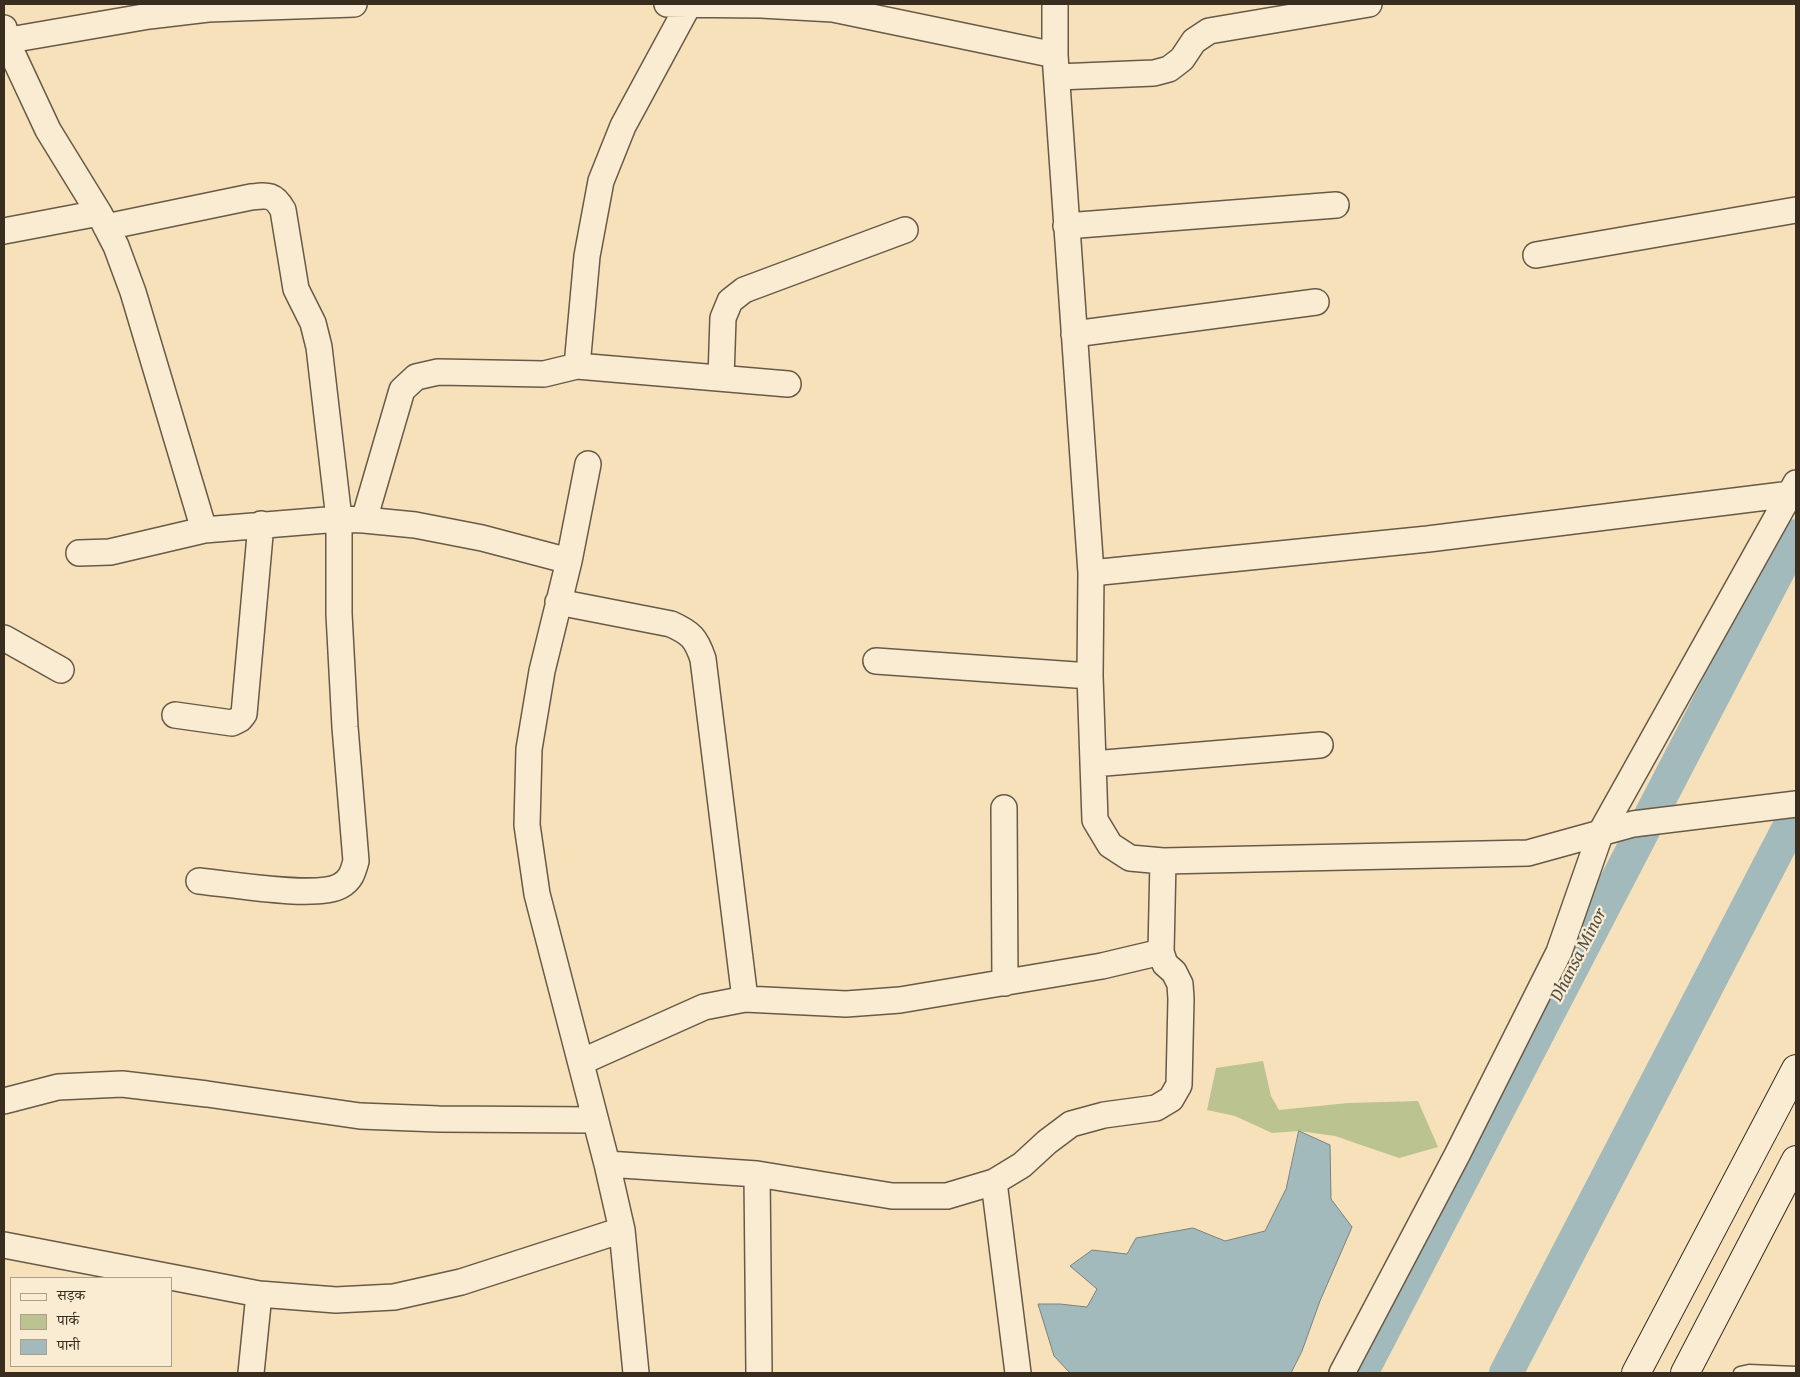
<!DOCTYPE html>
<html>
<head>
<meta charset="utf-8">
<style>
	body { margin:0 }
	#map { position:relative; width:1800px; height:1377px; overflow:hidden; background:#f6e1bb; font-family:"Gentium Book Plus","Noto Serif Devanagari",serif }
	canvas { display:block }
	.frame { position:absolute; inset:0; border:5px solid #392d20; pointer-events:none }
	.legend { position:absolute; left:10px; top:1277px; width:162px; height:90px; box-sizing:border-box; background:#f9ecd3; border:1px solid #aca08b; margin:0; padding:6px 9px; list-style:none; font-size:15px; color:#392d20 }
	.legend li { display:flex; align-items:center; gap:10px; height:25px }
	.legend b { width:25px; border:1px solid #aca08b }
</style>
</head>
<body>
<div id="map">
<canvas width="1800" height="1377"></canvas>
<div class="frame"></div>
<ul class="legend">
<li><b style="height:6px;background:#f9ecd3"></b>सड़क</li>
<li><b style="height:14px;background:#bbc391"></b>पार्क</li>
<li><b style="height:14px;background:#a3babc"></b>पानी</li>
</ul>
</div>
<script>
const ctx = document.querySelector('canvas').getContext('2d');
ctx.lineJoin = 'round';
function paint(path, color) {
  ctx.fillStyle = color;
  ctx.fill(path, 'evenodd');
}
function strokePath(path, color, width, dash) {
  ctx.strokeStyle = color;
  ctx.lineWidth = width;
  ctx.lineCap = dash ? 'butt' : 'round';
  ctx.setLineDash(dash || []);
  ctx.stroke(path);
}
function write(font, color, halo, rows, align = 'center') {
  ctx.font = font + ' "Gentium Book Plus",serif';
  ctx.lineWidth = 4.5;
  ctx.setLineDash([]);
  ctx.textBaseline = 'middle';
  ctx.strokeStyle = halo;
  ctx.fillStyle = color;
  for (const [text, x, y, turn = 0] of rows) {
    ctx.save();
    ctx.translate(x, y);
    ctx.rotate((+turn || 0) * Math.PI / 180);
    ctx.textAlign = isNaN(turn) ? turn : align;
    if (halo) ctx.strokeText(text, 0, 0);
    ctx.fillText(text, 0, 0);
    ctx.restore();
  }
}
paint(new Path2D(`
	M1263,1061l8,35 8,14 69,-7 70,-2 20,46 -39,11 -64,-22 -36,-5 -27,2 -37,-17 -28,-6 9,-42z`), '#bbc391');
const water = new Path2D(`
	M1299,1131l31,14 1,54 21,28 -32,74 -18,50 -11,22h-221l-16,-17 -16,-52h22l27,3 10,-18 -27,-23 22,-16 35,4 9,-16 57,-10 32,13 40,-10 21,-42z`);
paint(water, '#a3babc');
strokePath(water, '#79827e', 1);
strokePath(new Path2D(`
	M1361,1373l435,-837
	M1506,1373l290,-559`), '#a3babc', 34);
const service = new Path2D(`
	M1740,1373l9,-2 47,2`);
const minor = new Path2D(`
	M667,4l94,1 72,4 222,46
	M1055,4v51l36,518 -1,103 5,144 15,25 20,13 33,3 365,-8 105,-29 163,-20
	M4,28l2,12 42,90 51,83 17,33 17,46 71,238 135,-11 25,1 51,5 67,13 87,23
	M4,41l145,-25 59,-7 146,-5
	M1057,77l97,-4 15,-4 13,-10 12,-18 15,-10 160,-27
	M1066,226l270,-21
	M106,227l145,-30c17,-2 23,-3 32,13l13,79 17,34 6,24 20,172v95l6,113 11,134c-3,11 -5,19 -16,25 -23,13 -111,-2 -141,-5
	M4,231l95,-18
	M1536,255l260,-45
	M1074,334l242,-32
	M577,366l10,-110 14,-75 22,-55 66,-122
	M721,378l2,-60 7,-17 14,-11 161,-60
	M588,464l-19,97 -27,110 -13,78 -2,76 10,69 70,270 15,66 14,143
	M364,520l38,-130 14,-13 22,-5 106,2 33,-8 211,18
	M79,553l31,-1 94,-22
	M1091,573l337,-34 363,-45
	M558,602l113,22c20,9 25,14 32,35l42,340
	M4,638l57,32
	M876,661l214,15
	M175,715l57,8 8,-4 4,-5 17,-190
	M1093,764l227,-19
	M1004,808l1,175
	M581,1062l123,-55 41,-8 101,5 54,-4 202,-34 59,-14
	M4,1101l54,-14 64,-3 85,10 153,22 79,3 156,1
	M607,1164l150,10 135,22h55l47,-14 28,-17 25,-23 24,-18 33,-9 52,-7 15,-9 8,-14 2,-86 -1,-15 -6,-12 -9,-8 -4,-12 2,-91
	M757,1174l2,199
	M994,1182l24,191
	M4,1245l255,49 77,6 58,-3 67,-15 161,-52
	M251,1373l8,-79
	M1342,1373l115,-218 102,-203 42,-120 195,-349`);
const secondary = new Path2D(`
	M1636,1373l160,-304
	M1685,1373l111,-213`);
strokePath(service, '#685a47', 15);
strokePath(minor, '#685a47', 28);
strokePath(secondary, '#392d20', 30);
strokePath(service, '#f9ecd3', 12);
strokePath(minor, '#f9ecd3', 25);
strokePath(secondary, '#f9ecd3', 28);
write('italic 19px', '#545047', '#f9ecd3', [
	["Dhansa Minor",1579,955,-63]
]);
</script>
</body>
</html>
